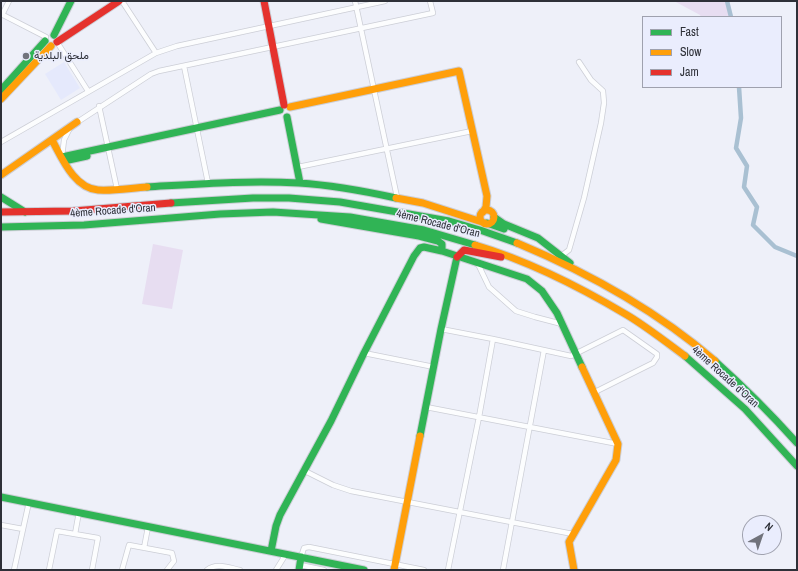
<!DOCTYPE html>
<html>
<head>
<meta charset="utf-8">
<style>
	body { margin:0 }
	#map { position:relative; width:798px; height:571px; overflow:hidden; background:#eef0f9; font-family:"Archivo Narrow",sans-serif }
	canvas { display:block }
	.frame { position:absolute; inset:0; border:2px solid #2e3038; pointer-events:none }
	.legend { position:absolute; left:642px; top:16px; width:140px; height:72px; box-sizing:border-box; background:#eaedfd; border:1px solid #9fa1ae; margin:0; padding:5px 7px; list-style:none; font-size:12px; color:#2e3038 }
	.legend li { display:flex; align-items:center; gap:8px; height:20px }
	.legend b { width:20px; border:1px solid #9fa1ae }
	.north { position:absolute; left:742px; top:515px; width:40px; height:40px; box-sizing:border-box; background:#eaedfd; border:1px solid #9fa1ae; border-radius:50%; rotate:40deg; font-size:11px; font-weight:700; line-height:16px; text-align:center; color:#2e3038 }
	.north::after { content:''; display:block; margin:auto; width:14px; height:18px; background:#71737c; clip-path:polygon(50% 0,100% 100%,50% 72%,0 100%) }
</style>
</head>
<body>
<div id="map">
<canvas width="798" height="571"></canvas>
<div class="frame"></div>
<ul class="legend">
<li><b style="height:5px;background:#30b455"></b>Fast</li>
<li><b style="height:5px;background:#ff9f0a"></b>Slow</li>
<li><b style="height:5px;background:#e5322d"></b>Jam</li>
</ul>
<div class="north">N</div>
</div>
<script>
const ctx = document.querySelector('canvas').getContext('2d');
ctx.lineJoin = 'round';
function paint(path, color) {
  ctx.fillStyle = color;
  ctx.fill(path, 'evenodd');
}
function strokePath(path, color, width, dash) {
  ctx.strokeStyle = color;
  ctx.lineWidth = width;
  ctx.lineCap = dash ? 'butt' : 'round';
  ctx.setLineDash(dash || []);
  ctx.stroke(path);
}
function write(font, color, halo, rows, align = 'center') {
  ctx.font = font + ' "Archivo Narrow",Vazirmatn,sans-serif';
  ctx.lineWidth = 3;
  ctx.setLineDash([]);
  ctx.textBaseline = 'middle';
  ctx.strokeStyle = halo;
  ctx.fillStyle = color;
  for (const [text, x, y, turn = 0] of rows) {
    ctx.save();
    ctx.translate(x, y);
    ctx.rotate((+turn || 0) * Math.PI / 180);
    ctx.textAlign = isNaN(turn) ? turn : align;
    if (halo) ctx.strokeText(text, 0, 0);
    ctx.fillText(text, 0, 0);
    ctx.restore();
  }
}
paint(new Path2D(`
	M64,62l16,26 -19,12 -16,-26z`), '#e5e9fc');
paint(new Path2D(`
	M674,1h55l4,16h-32l-1,-2z
	M153,244l30,6 -11,59 -30,-5z`), '#e7ddf1');
strokePath(new Path2D(`
	M727,1l4,16
	M739,87l2,31 -5,30 11,18 -3,21 13,20 -4,18 22,22 22,9`), '#a9c0d2', 4.5);
const street = new Path2D(`
	M122,1l34,52
	M355,1l42,196
	M1,14l45,23
	M2,15l7,-14
	M57,42l31,49
	M184,66l24,117
	M99,106l18,83
	M76,123l75,-49 8,-3 274,-58 -3,-12
	M1,142l155,-89 21,-7 208,-45
	M62,157l2,-17 5,-10
	M298,167l174,-36
	M561,256l8,-6 15,-52 17,-75 3,-20 -1,-12 -12,-11 -12,-18
	M478,264l11,23 27,24 19,6 27,7
	M441,329l52,10 -14,78 -31,153
	M493,339l78,17 52,-26 34,24v3l-4,6 -60,30
	M364,353l70,14
	M426,407l192,37
	M303,470l30,15 18,6 222,43
	M1,525l22,4
	M75,534l4,-22
	M144,548l4,-21
	M301,557l3,-9 5,-1 115,23
	M300,565l24,5
	M14,570l15,-68
	M49,570l8,-39 41,7 -6,32
	M122,570l7,-25 43,8 2,8 -7,9
	M207,570c9,-8 23,-2 33,0
	M276,570l10,-16
	M503,570l41,-220`);
const fast = new Path2D(`
	M54,35l17,-34
	M1,90l44,-49
	M287,117l13,66
	M62,157l218,-47
	M64,161l23,-5
	M147,187c51,-3 102,-7 152,-4 32,2 65,8 97,15
	M1,197l24,15
	M171,203l82,-5h36l51,4 109,19 31,9 37,13
	M494,217l10,7 34,14 32,25
	M321,219l98,17 19,5 4,3v7
	M487,223l17,6
	M1,227l83,-2 136,-11 53,-2 77,5 74,13 51,15
	M685,356l60,53 52,57
	M715,361c29,26 56,53 82,82
	M420,436l21,-107 16,-72
	M1,497l363,73
	M271,551l5,-25 4,-11 51,-94 33,-68 50,-97 6,-8 4,-1 18,4 85,28 15,12 15,22 25,54
	M299,570l2,-13`);
const slow = new Path2D(`
	M1,99l50,-53
	M290,107l169,-36 28,125 -1,11 -3,5
	M52,140c10,18 22,48 46,50 16,1 33,-2 49,-3
	M1,175l76,-53
	M396,198l27,5 62,20
	M480 217a7 7 0 1 1 14 0a7 7 0 1 1-14 0Z
	M517,243c72,30 139,67 198,118
	M475,245c54,16 105,42 152,70 20,12 39,27 58,41
	M394,570l26,-134
	M574,570l-5,-28 47,-82 2,-16 -36,-77`);
const jam = new Path2D(`
	M264,1l20,104
	M57,42l62,-41
	M1,212l72,-1 98,-8
	M457,257l7,-7 37,7`);
strokePath(street, '#ccced6', 6);
strokePath(fast, '#ccced6', 9);
strokePath(slow, '#ccced6', 9);
strokePath(jam, '#ccced6', 9);
strokePath(street, '#fcfdfe', 4.5);
strokePath(fast, '#30b455', 7);
strokePath(slow, '#ff9f0a', 7);
strokePath(jam, '#e5322d', 7);
for (const [x, y, r, color] of [
	[26,56,4,"#71737c"]
]) {
  const dot = new Path2D();
  dot.arc(x, y, r, 0, 2 * Math.PI);
  ctx.fillStyle = color;
  ctx.fill(dot);
  strokePath(dot, '#eaedfd', 1.5);
}
write('11px', '#2e3038', '#eaedfd', [
	["ملحق البلدية",34,56]
], 'left');
write('11px', '#2e3038', '#eaedfd', [
	["4ème Rocade d'Oran",113,211,-4],
	["4ème Rocade d'Oran",438,224,14],
	["4ème Rocade d'Oran",725,377,42]
]);
</script>
</body>
</html>
